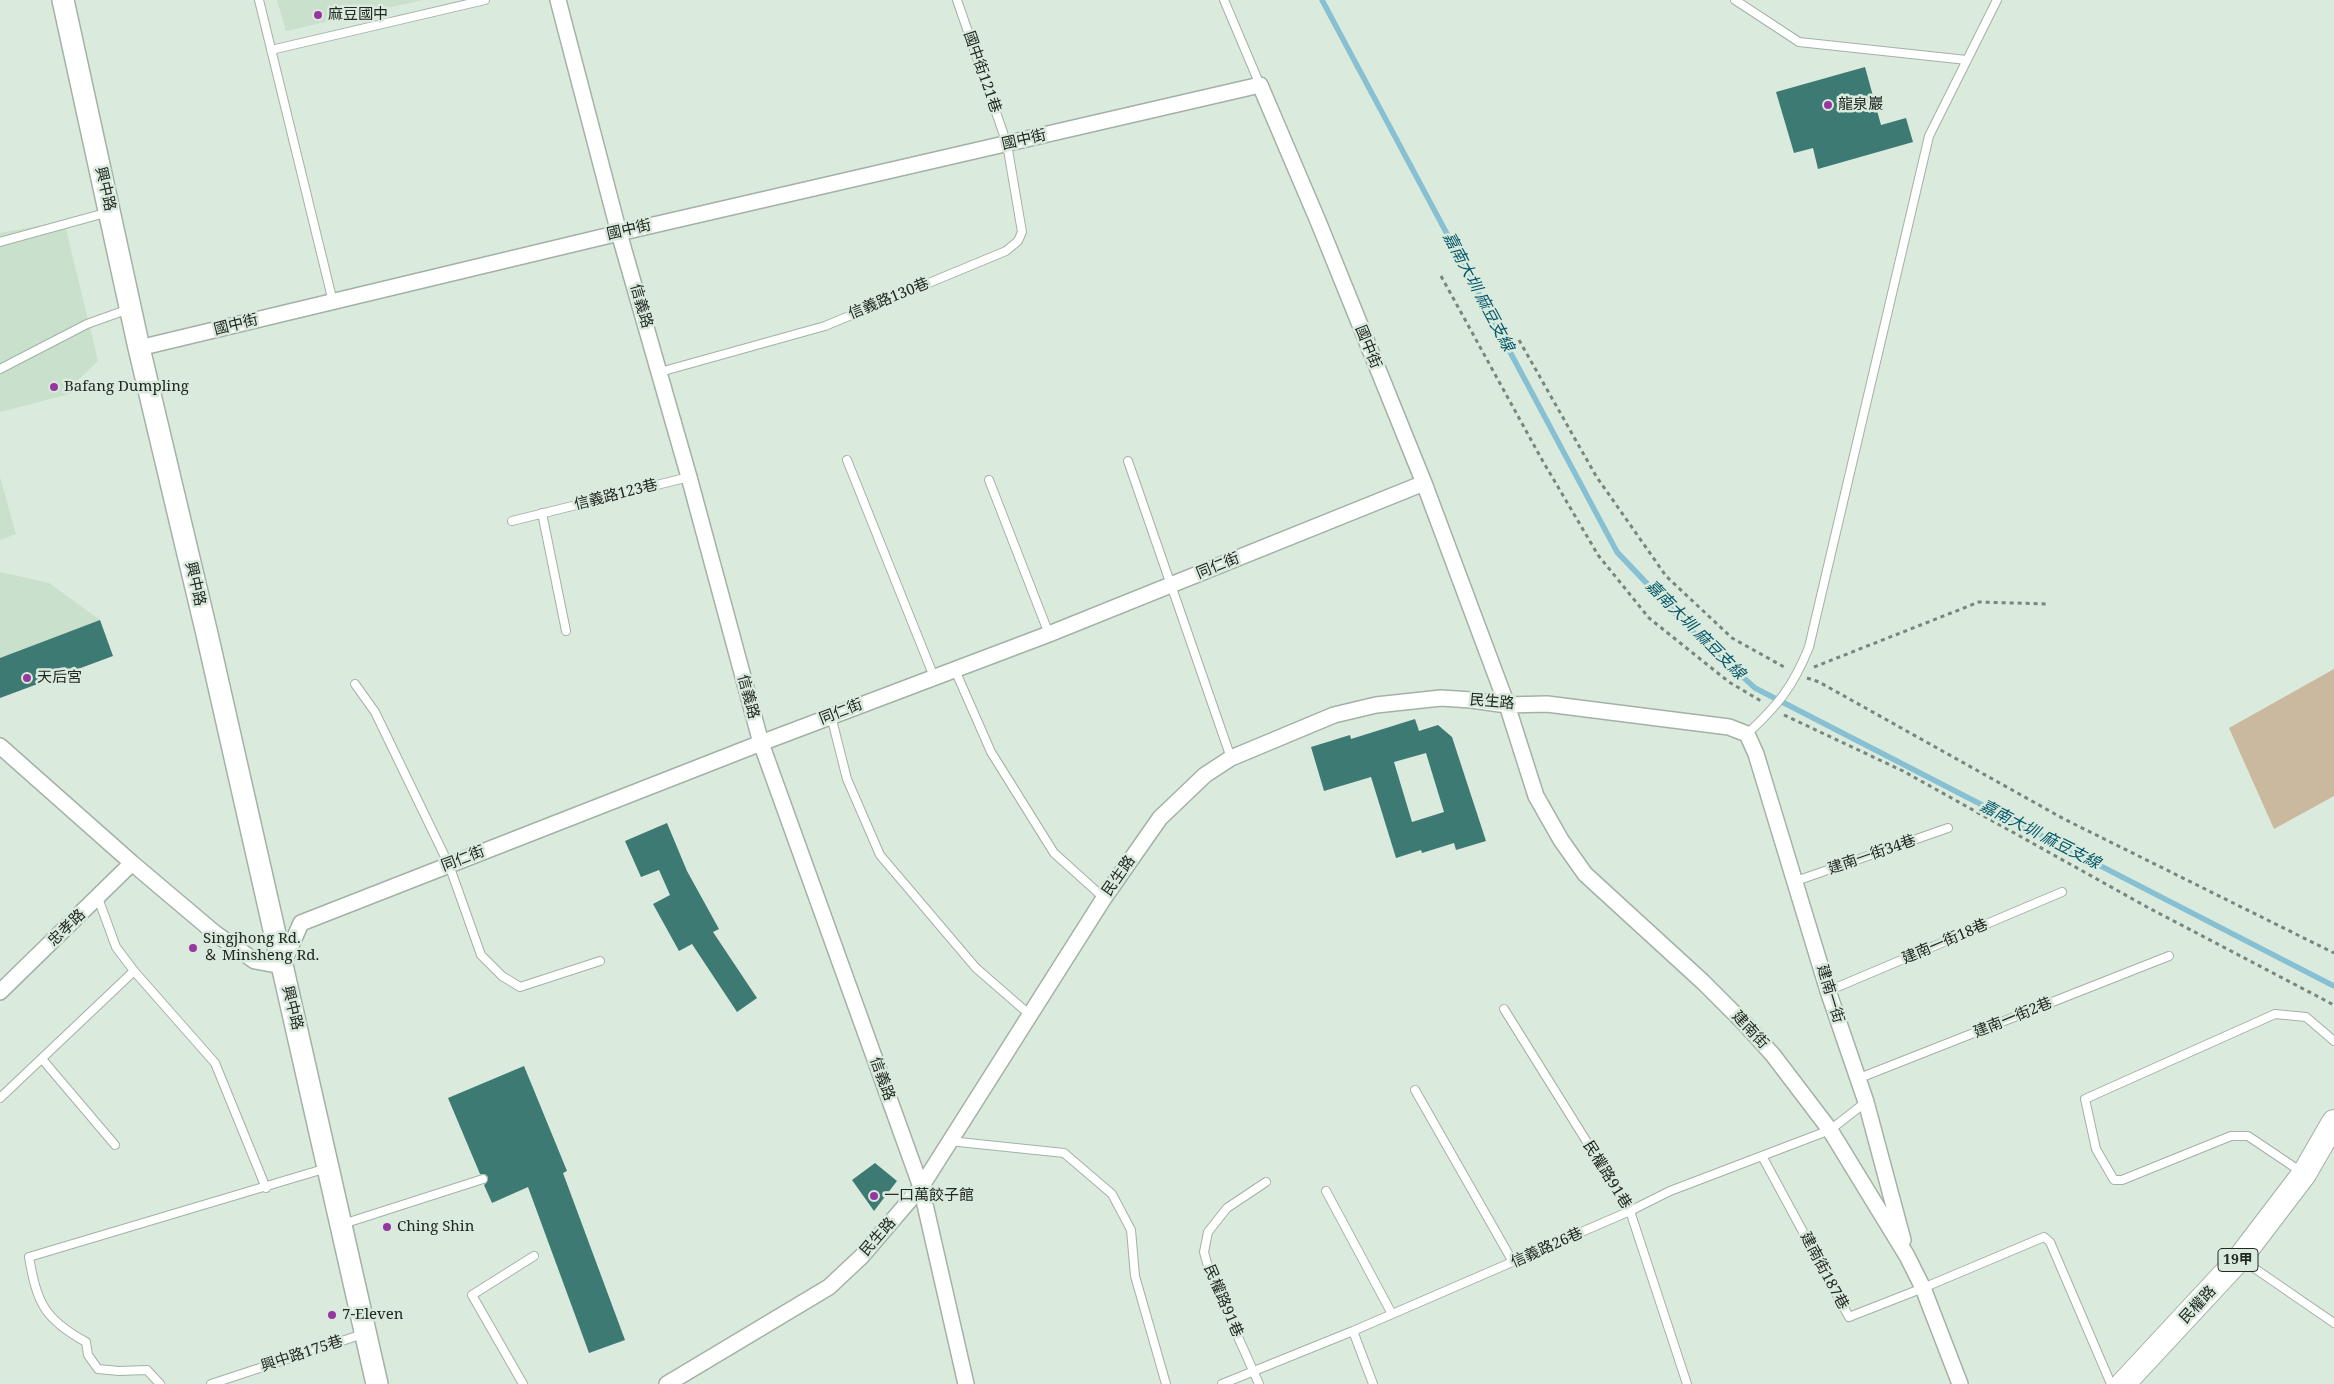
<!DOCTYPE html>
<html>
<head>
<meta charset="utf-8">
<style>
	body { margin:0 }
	canvas { display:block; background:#daeadc }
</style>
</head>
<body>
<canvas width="2334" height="1384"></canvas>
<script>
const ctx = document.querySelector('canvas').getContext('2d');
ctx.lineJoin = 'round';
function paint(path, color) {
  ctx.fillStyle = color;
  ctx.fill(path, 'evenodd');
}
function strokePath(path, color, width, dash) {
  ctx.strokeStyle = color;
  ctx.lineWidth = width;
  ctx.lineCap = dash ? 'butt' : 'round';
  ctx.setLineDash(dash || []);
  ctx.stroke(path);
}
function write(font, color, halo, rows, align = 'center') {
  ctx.font = font + ' "Noto Serif","Noto Sans TC",serif';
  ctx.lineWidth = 5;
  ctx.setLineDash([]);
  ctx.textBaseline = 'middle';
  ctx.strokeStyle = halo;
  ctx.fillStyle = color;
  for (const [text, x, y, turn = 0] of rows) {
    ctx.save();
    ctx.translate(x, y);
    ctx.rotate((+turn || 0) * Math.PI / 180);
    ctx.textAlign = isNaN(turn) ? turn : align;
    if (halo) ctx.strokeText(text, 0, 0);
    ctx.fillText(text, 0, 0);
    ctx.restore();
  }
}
paint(new Path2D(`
	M277,0h146l-137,31z
	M64,221l34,140 -21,20 4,10 -81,21v-179z
	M0,477l16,57 -16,6z
	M0,572l49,11 51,37 -100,38z`), '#c9e0cc');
paint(new Path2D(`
	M2334,669v127l-60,33 -45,-101z`), '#cab99e');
strokePath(new Path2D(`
	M1322,0l295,552 74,78 64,58 579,298`), '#87c0d3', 5.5);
paint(new Path2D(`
	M1865,67l16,58 25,-7 7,24 -95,27 -5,-21 -19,5 -18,-61z
	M100,620l13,36 -113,42v-40z
	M1415,719l4,12 19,-6 14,12 34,104 -30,9 -2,-7 -32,10 -1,-3 -25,8 -25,-81 -47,14 -13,-44 39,-12 1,4zM1426,753l18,59 -32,10 -18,-60z
	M667,823l20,48 32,58 -6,3 44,66 -20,14 -45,-68 -13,7 -26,-47 17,-9 -11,-25 -18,7 -16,-36z
	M524,1066l43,105 -4,2 62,167 -36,13 -61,-166 -36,16 -8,-18 3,-3 1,-5 -3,-3h-5l-32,-76z
	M875,1163l22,18 -23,30 -22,-31z`), '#3d7a73');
const service = new Path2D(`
	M259,0l74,302
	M1224,0l36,85
	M1735,0l64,42 168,18
	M271,50l214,-50
	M0,242l109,-30
	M0,369l87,-45 42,-15
	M660,372l165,-46 181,-75 12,-10 4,-9 -15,-88 -50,-144
	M847,460l87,217
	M1128,461l103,297
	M989,480l60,154
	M542,513l24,118
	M512,521l177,-44
	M955,670l36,82 63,101 50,45
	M355,684l20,28 74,153 32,90 21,21 18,11 80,-26
	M831,716l16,63 33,76 96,113 54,47
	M1747,734c31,-29 46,-47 62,-87l120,-511 68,-136
	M1796,881l152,-53
	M98,898l18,49 18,24 81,92 51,125
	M1828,991l234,-99
	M1504,1009l126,202 57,173
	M42,1059l73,86
	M1857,1079l312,-123
	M1415,1090l98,172
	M0,1098l134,-127
	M949,1141l115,12 48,41 19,36 4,46 31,108
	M1762,1156l87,161 74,-29 121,-51 6,5 61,142
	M2303,1173l-55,-37h-17l-109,44h-8l-18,-31 -11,-50 190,-85 31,3 28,24
	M1326,1191l66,123
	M343,1224l140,-45
	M2241,1259l93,64
	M1353,1331l20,53
	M160,1384l-13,-14 -28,1 -21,-2 -10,-14 -2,-13c-42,-23 -49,-39 -57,-85l298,-89
	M211,1384l152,-50
	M523,1384l-51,-89 62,-39
	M1222,1384l131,-53 277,-120 40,-20 160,-61 36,-28
	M1259,1384l-49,-110 -6,-22 4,-20 19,-24 39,-26`);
const minor = new Path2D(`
	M558,0l61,233 70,244 72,266 160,444 45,197
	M139,348l480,-115 641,-148 58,136 106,262 83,222 29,91 25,44 24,34 118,108 42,42 28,31 57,75 77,126 16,32 37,96
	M0,746l132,117 84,71 39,27 27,5 19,-43 460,-180 288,-109 375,-151
	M0,992l132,-129
	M667,1384l162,-97 33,-31 59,-69 183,-289 56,-80 45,-43 26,-17 103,-43 42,-10 65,-7 30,2 36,5 40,-1 182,23 18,7 9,20 72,237 38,111 37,138`);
const secondary = new Path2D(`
	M63,0l76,348 68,286 170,750`);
const primary = new Path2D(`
	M2123,1384l117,-126 64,-84 30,-52`);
strokePath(service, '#a2b2a4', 10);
strokePath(minor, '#a2b2a4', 18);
strokePath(secondary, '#a2b2a4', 24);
strokePath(primary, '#a2b2a4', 26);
strokePath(new Path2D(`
	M1441,276l100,182 57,97 51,63 80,64 32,19
	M1519,340l77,136 70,100 66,62 54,30
	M1814,667l165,-65 70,2
	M1807,678l12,4 245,137 270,134
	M1784,715l119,56 244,136 187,98`), '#7a857c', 3, [4, 4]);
strokePath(service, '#fff', 8);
strokePath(minor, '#fff', 15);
strokePath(secondary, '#fff', 21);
strokePath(primary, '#fff', 24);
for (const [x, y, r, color] of [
	[318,15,5,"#96369f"],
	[1828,105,5,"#96369f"],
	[54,387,5,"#96369f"],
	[27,678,5,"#96369f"],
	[193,948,5,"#96369f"],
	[874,1196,5,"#96369f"],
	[387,1227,5,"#96369f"],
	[332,1315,5,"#96369f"]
]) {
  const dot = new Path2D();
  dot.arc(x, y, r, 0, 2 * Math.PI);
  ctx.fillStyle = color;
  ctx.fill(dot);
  strokePath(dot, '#daeadc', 2);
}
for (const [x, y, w] of [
	[2238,1260,40]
]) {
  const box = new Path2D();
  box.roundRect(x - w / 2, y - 11.5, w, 23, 4);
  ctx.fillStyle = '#daeadc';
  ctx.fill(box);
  strokePath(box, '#222823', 1);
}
write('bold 14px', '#222823', null, [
	["19甲",2238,1260]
]);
write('15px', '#222823', '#daeadc', [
	["麻豆國中",328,15],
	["龍泉巖",1838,105],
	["Bafang Dumpling",64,387],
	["天后宮",37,678],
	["Singjhong Rd.",203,939],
	["＆ Minsheng Rd.",203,956],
	["一口萬餃子館",884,1196],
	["Ching Shin",397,1227],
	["7-Eleven",342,1315]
], 'left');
write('15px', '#222823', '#daeadc', [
	["國中街121巷",982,72,71],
	["國中街",1024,140,-13],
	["興中路",105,189,77],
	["國中街",629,230,-13],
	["信義路130巷",889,299,-22],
	["信義路",641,306,74],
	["國中街",236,325,-14],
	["國中街",1368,347,68],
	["信義路123巷",616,495,-14],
	["同仁街",1218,566,-22],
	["興中路",195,584,77],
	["信義路",748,697,75],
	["民生路",1492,702,5],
	["同仁街",841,712,-21],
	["建南一街34巷",1872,855,-19],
	["同仁街",463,859,-21],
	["民生路",1119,876,-55],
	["忠孝路",67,928,-44],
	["建南一街18巷",1945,942,-23],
	["建南一街",1830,994,73],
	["興中路",292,1008,76],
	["建南一街2巷",2013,1018,-22],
	["建南街",1750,1030,47],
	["信義路",882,1079,70],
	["民權路91巷",1607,1175,58],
	["民生路",878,1237,-49],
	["信義路26巷",1547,1248,-24],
	["建南街187巷",1824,1271,62],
	["民權路91巷",1223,1301,67],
	["民權路",2198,1305,-47],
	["興中路175巷",302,1354,-18]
]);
write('italic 16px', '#04586b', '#daeadc', [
	["嘉南大圳 麻豆支線",1478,292,62],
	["嘉南大圳 麻豆支線",1695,630,45],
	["嘉南大圳 麻豆支線",2040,835,27]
]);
</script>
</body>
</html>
